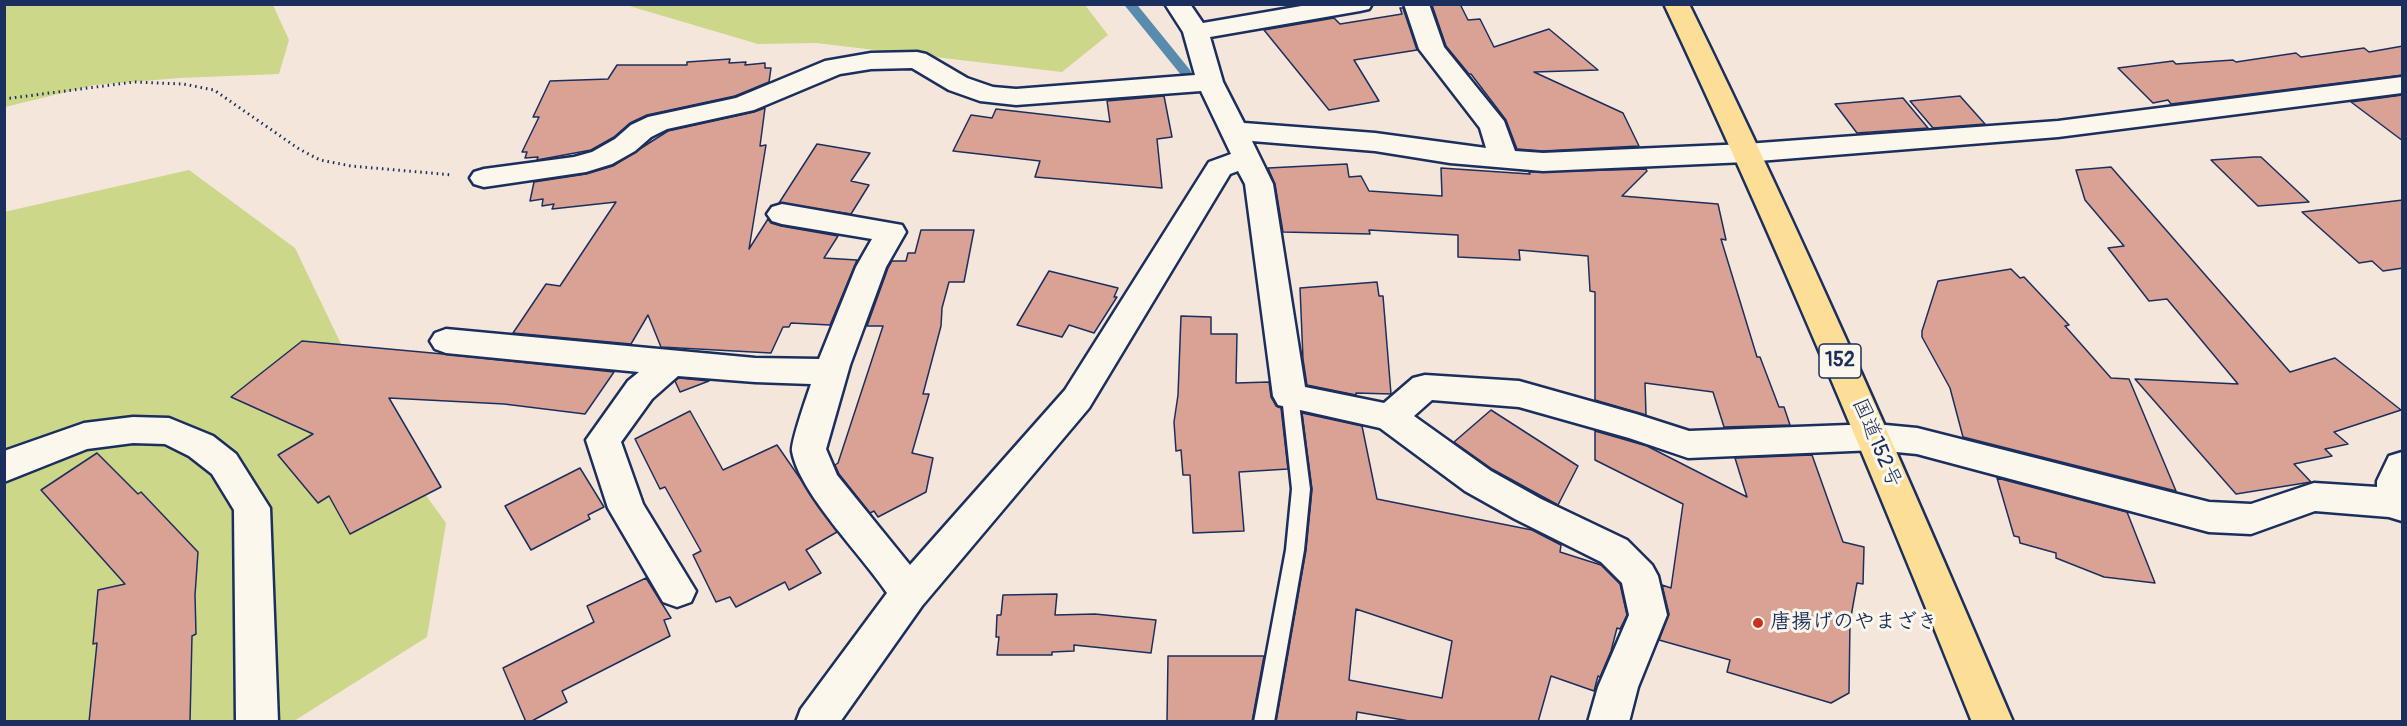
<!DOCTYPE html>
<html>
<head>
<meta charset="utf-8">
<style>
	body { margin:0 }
	#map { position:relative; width:2407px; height:726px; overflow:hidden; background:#f4e6da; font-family:Pangolin,sans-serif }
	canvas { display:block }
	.frame { position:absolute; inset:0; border:6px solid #1b2f5e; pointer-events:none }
</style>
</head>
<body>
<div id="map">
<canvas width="2407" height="726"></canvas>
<div class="frame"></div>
</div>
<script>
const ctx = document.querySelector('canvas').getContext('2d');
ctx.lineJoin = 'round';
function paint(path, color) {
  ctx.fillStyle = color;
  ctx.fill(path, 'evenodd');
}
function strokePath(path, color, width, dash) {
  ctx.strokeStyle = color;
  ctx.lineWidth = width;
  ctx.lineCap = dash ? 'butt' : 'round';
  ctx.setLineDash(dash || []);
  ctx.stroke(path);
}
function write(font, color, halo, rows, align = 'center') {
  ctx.font = font + ' Pangolin,"Klee One",sans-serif';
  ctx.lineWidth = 6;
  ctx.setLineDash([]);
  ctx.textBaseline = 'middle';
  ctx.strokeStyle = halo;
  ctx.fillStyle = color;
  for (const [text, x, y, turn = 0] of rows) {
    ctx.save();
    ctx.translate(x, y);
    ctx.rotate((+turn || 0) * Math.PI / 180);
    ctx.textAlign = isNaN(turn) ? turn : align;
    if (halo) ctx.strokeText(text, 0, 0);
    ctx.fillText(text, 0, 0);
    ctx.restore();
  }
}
paint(new Path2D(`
	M4,5h269l16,35 -10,34 -100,4 -84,7 -90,22z
	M626,5h459l23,30 -46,37 -246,-29 -58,1z
	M189,170l106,78 95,198 56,77 -19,114 -133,84h-289l-1,-509z`), '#ccd78a');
strokePath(new Path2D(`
	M1130,4l56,69`), '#588bad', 10);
const building = new Path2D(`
	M1460,4l8,16 12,-1 14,28 55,-18 49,41 -64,2 89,41 16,33 -96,5 -26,-2 -11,-29 -35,-46h-2l-23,-28 -14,-41z
	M1400,8h3l14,42 -63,10 25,41 -50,9 -65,-80 70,-12 6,6 62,-10z
	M2403,46v29l-232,29 -3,-4 -15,3 -35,-35 55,-7 3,3 57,-4 3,2 60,-9 5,4 63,-9 5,4z
	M730,59l-1,4 17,-1 -1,3 20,-2v5h6l-2,14 -34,14 -88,19 -17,8 -16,14 -23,13 -54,10 1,-3 -13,1 2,-6h-5l17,-35h-6l17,-36 58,-2 9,-14h70v-3z
	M2403,95v46l-52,-39 51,-7z
	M1164,96l8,41 -15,2 5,49 -127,-11 5,-16 -87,-10 18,-36 21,3 4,-9 114,13 -3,-21z
	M1960,96l25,28 -52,4 -23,-27z
	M1903,98l25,30 -71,5 -22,-29z
	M765,108l-5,38 6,-1 -17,104 19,-30 3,4 10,3 57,10 -14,22 33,2 -27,65 -39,-2 -2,4h-6l-12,26 -110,-6 -13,-32 -17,29 -118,-11 33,-49 14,2 56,-84 -64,7 2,-5 -12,2 1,-7 -13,2 4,-19 52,-8 27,-8 55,-35 86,-19z
	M817,144l53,9 -19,28 18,4 -18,29 -72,-11z
	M2254,157h7l48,45 -51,4 -47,-46z
	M1347,164l2,13 12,-1 8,15 73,5 -1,-28 89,6 -1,-2 117,-3 1,2 -25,25 96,8 8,36 -5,-1 36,118h3l19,50h5l6,18 -66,2 -11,-35 -68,-9 1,32 -51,-15v-108l-5,-1 -2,-35 -69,-6 1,10 -62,-3v-22l-89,-5 1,4 -87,-2 -8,-48 -7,-16z
	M2111,167l179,205 45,-14 66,52 -67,22 14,12 -23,5 7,7 -38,8 17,18 -75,12 -101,-115 103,5 -71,-85 -18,2 -41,-53 16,-2 -39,-46 -9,-30z
	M2403,200v68l-20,3 -11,-10 -13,2 -57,-51z
	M921,230h53l-10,52h-15l-7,26 -1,18 -18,68h6l-17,59 21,5 -7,34 -48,25 -4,-6 -4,2 -31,-39 -4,-9 3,-2 45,-137h-16l21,-58 4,-7h14l2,-8h7z
	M2011,269l9,9 4,-1 45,48 -4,1 46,52 18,1 47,112 -213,-54 -13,-49 -28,-51v-6l16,-50z
	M1049,271l69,17 -4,9h3l-23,36 -25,-8 -7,12 -45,-12z
	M1377,282l2,14h4l8,98 -35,-1v2l-49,-10 -4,-26 -3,-71z
	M1181,316l30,1v17h26l-1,49 33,-1 2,15 5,9 5,2 7,61 -49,3 5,59 -51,2 -3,-58h-7l-2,-25 -5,1 -2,-29 4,-27z
	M302,341l141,13 171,18 -29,42 -81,-10 -115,-6 52,89 -91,47 -21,-38 -11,7 -40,-48 35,-21 -82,-37z
	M679,378l30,3 -29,11 -5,-11z
	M1491,410l87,56 -20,39 -66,-36 -38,-27z
	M690,411l33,59 54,-25 60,87 -31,18 15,23 -32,17 -4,-8 -49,25 -6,-10 -14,5 -23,-47 8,-4 -36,-64 -5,2 -25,-50z
	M1302,413l60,13 15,73 155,31 29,15 -1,7 41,13 19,19 7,31 -7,14 -3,-1 -6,23 -11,26 -2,-1 -4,15 -43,-15 -13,46h-123l-58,-10 -1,10h-80l30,-172 5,-50 1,-11zM1356,609l96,32 -10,57 -93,-18z
	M1595,431l52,15 100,51 -12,-39 77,-3 31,87 21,5 -1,37 -6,-1 -7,39 -1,71 -18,10 -104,-31 3,-12 -71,-20 10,-26 -7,-29 9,3 12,-84 -88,-44z
	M97,453l41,41 3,-2 57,60 -3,43 1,39 -4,2 -2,86h-101l8,-79 -4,1 5,-54 27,-6 -84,-94z
	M580,468l24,39 -16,8 2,4 -59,31 -26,-44z
	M1997,478l130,34 28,71 -51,-6 -48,-19v-5l-36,-10 -1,-6 -5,-1z
	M646,578l25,40 -7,2 6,16 -108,55 5,11 -37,20h-4l-23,-54 91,-46 -7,-16z
	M1057,594l-2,21 40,-1 61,6 -5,33 -77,-8v6l-22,1v3h-55l2,-18h-3l1,-22h4l2,-20z
	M1168,656h96l-12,66h-85z`);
paint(building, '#daa294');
strokePath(building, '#1b2f5e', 1.5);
const lane = new Path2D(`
	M1290,390l6,2 2,4 12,93 -6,61 -30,172h-20l32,-172 6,-61 -10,-93 2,-4z`);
const street = new Path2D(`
	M1165,4h25l13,19 110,-19h59l-3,5 -9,2 -150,26 13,45 21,41 131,10 111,15 -6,-20 -61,-79 -15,-45h25l15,43 60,74 11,30 28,2 203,-9 312,-23 344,-44v16l-344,44 -312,25 -203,9 -93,-8 -75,-12 -123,-10 21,43 32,203 79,16 29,-25 12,-3 94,6 117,33 53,17 186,-7 42,4 292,74 42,2 63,-21 63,4v-6l12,-25 13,-4v69l-13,-4 -74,-6 -64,23 -42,-2 -292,-78 -42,-4 -187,8 -59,-20 -110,-31 -87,-7 -18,16 77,55 50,28 86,41 25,25 6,11 9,39 -29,72 -9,35h-41l10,-35 31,-72 -7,-32 -21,-21 -86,-43 -50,-28 -85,-63 -102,-23 -5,-9 -28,-212 -7,-13 -8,3 -141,234 -167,198 -82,116h-44l5,-13 86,-116c-26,-39 -88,-100 -95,-142 -1,-10 15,-55 19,-67l-56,-2 -77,-6 -26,23 -31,43 22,62 53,87 -5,11 -14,5 -14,-5 -55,-94 -22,-68 42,-59 11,-9 -193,-19 -11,-4 -5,-8 5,-8 11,-4 309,29 64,1 37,-92 16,-28 -90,-15 -10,-3 -5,-7 5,-7 10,-3 120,21 4,7 -20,35 -36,98 -24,84 11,26 73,90 155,-175 144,-228 22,-8 -30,-63 -185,14 -36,-4 -31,-11 -37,-22 -41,1 -31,5 -86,36 -87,19 -16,8 -16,14 -23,13 -26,8 -102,15 -10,-3 -4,-6 4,-6 10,-3 90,-12 18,-5 23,-13 16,-14 17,-8 88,-19 89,-37 46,-8 46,-1 9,2 41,24 26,9 23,2 179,-14 -12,-43z
	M133,417l36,1 44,18 23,18 34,54 8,214h-42l-2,-212 -22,-36 -23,-18 -24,-12 -32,-1 -46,6 -83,33v-31l80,-28z`);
const highway = new Path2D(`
	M1664,4h25c116,236 221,476 324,718h-41c-97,-242 -197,-482 -308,-718z`);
strokePath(lane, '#1b2f5e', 5);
strokePath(street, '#1b2f5e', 5);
strokePath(highway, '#1b2f5e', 5);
strokePath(new Path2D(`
	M4,99l130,-17 49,2 31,6 85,59 21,11 31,6 102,9`), '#1b2f5e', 3, [1.5, 4]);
paint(lane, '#fbf7ec');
paint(street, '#fbf7ec');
paint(highway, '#fcde96');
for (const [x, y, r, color] of [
	[1758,623,6,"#c8321e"]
]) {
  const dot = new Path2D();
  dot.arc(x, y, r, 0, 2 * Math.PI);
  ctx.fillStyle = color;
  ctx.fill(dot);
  strokePath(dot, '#fbf7ec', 2);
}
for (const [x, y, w] of [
	[1840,361,42]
]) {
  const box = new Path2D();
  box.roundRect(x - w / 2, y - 17, w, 34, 4.5);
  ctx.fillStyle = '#fbf7ec';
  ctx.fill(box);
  strokePath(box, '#1b2f5e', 1.5);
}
write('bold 20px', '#1b2f5e', null, [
	["152",1840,361]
]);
write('21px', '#1b2f5e', '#fbf7ec', [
	["国道152号",1876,443,67]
]);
write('bold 21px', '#1b2f5e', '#fbf7ec', [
	["唐揚げのやまざき",1770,623]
], 'left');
</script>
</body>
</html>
